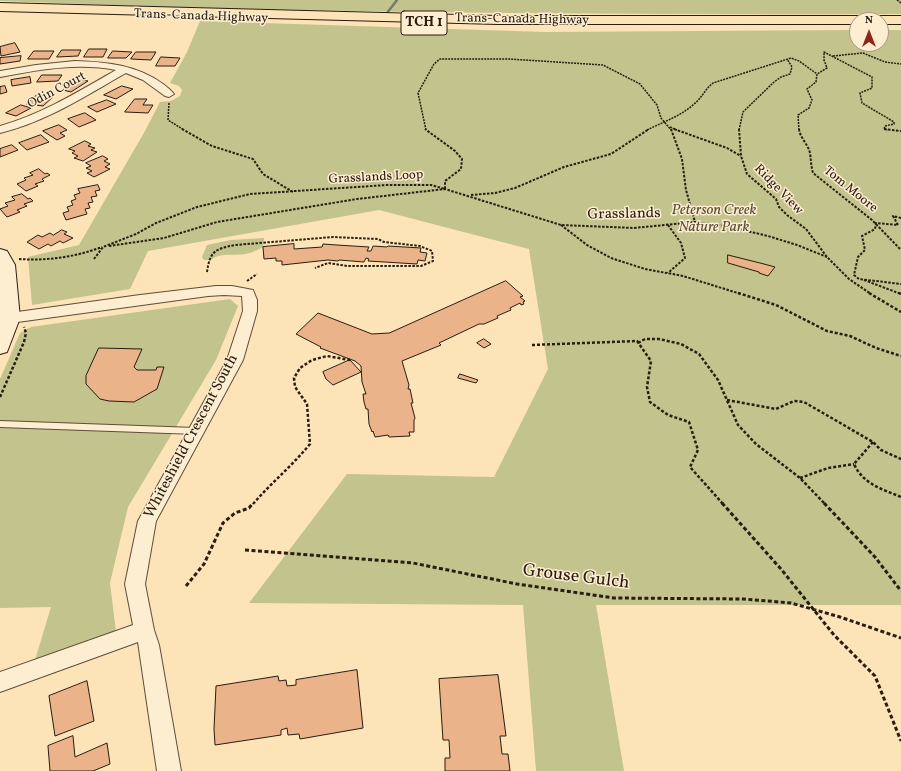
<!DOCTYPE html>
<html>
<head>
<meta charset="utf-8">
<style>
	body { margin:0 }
	#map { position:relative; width:901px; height:771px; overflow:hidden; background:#fce3b8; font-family:Vollkorn,serif }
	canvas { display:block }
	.north { position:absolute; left:849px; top:12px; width:40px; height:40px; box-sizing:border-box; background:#fdedd1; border:1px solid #a89984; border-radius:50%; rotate:0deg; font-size:11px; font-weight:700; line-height:16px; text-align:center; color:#291c10 }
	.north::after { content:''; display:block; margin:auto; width:14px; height:18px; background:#8f2418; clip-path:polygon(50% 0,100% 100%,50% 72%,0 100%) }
</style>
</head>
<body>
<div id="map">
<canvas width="901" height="771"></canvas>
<div class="north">N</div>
</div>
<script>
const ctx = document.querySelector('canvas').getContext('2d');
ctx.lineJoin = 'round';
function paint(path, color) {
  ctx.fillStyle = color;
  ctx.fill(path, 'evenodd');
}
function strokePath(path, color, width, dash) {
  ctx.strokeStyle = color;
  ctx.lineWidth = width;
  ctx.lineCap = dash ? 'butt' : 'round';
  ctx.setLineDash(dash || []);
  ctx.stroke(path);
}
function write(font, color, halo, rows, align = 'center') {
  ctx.font = font + ' Vollkorn,serif';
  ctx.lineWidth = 3;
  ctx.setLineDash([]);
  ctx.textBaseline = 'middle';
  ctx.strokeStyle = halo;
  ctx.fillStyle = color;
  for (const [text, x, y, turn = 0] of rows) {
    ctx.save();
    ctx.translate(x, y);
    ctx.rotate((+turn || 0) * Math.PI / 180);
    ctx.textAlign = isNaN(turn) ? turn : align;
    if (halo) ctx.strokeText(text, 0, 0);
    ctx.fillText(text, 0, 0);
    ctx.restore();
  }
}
paint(new Path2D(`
	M0,0h901v14c-300,1 -601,-1 -901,-13z
	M200,21l345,11 312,-2v14h24v-14h20v575h-305l28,166h-88l-13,-166 -274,-2 98,-129 147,3 54,-108 -19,-120 -150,-39 -231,41 -18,38 -98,16 -4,-48 51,-12 66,-114 15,-29 11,-1 9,-5 2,-6 -3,-4 -9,-3 17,-31z
	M264,238l-1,9c-6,3 -11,6 -18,7 -11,2 -26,-2 -34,6h-7l-2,-3 5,-12 24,-5z
	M230,299l8,7 -22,54 -88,147 -18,76 6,49 -81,28 16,-53 -51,1v-229l20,-46 11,-6z`), '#c2c38d');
strokePath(new Path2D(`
	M387,13l10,-13`), '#707d6d', 2.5);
const building = new Path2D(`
	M15,43l5,9 -19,4 -1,-9z
	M89,49h18l-4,8h-19z
	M62,50h19l-3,6 -21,1z
	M34,51h20l-5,8h-21z
	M113,51l19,1 -6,6h-18z
	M136,52h20l-5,8 -20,-1z
	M21,56l-1,5 -20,3v-6z
	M161,57l19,1 -5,8h-19z
	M42,75h20l-4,6 -21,1z
	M30,77l1,6 -19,3 -1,-6z
	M73,78l15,3 -17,11 -8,-2 6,-4 -8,-1z
	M5,86l2,6 -7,2v-7z
	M122,86l11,3 -17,10 -12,-4z
	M38,94l16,2 -11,10 -16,-2z
	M135,99h12l-4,6h10l-5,8 -23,-1z
	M107,100l9,4 -19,8 -9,-5z
	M21,105l10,3 -15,8 -10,-3z
	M85,113l11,7 -17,7 -11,-8z
	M59,125l8,5 -7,3 5,3 -8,4 -14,-9z
	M41,135l8,7 -22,8 -8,-7z
	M85,141l6,3 -3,2 7,2 -4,2 6,2 -14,9 -9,-3 4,-2 -6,-3 3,-2 -6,-2z
	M12,145l6,5 -18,7v-8z
	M103,156l5,3 -4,2 6,3 -5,3 5,2 -16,8 -7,-4 5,-2 -6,-3 5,-2 -5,-3z
	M39,169l6,5 2,-1 3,2 -8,4 2,2 -9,3 3,2 -12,5 -9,-7 9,-4 -2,-2 9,-3 -3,-2z
	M98,185l2,5 -5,1 2,5 -6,1 2,5 -5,1 2,5 -5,1 2,5 -21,6 -3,-7 6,-2 -2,-4 6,-2 -2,-4 5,-2 -2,-4 6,-2 -2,-4z
	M22,194l6,5 2,-1 3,3 -9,3 3,2 -10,4 3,2 -13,5 -7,-8 8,-3 -3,-3 10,-3 -3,-3z
	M62,230l5,2 -3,2 9,4 -10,5 -3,-2 -9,5 -3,-2 -9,5 -12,-7 11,-7 4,2 8,-4 3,2z
	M294,244v5l28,-2 1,-3 14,1 32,2 -2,4h4l2,-5 14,1 1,-1 33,2 -1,4 7,1 -2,8 -7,-1 -1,4 -49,-3 1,-2 -3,-1 -2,4 -25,-2 -1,1 -10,-1 -46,5v-4h-6v-3l-12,1 -1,-12z
	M728,255l36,9 11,3 -7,9 -9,-3v-1l-31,-9z
	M506,281l17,15 -3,1 5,4 -2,1 1,2 -3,1 -1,-2 -10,5 1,2 -14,6 1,2 -14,6h-5l-40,19 2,2 -39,16 7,24 -1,4h2l3,14h-2l4,15 -1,2v12h-5l1,4 -21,1 -1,-2 -13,2 -2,-6 -1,1 -3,-8 -1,-15h-2l-2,-7 -1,-8h3l-4,-12 -1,-16 -6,-5 -35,-13 1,-1 -25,-13 22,-21 54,21 17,-1z
	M484,339l7,5 -7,4 -7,-5z
	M99,348l43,1 -8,18 3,3h19l1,-3h7l-7,22 -23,13 -25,-1 -9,-2 -14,-15v-8z
	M350,360l11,12 -28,13 -7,-6 -3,-7z
	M460,374l18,6 -2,3 -18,-5z
	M357,670l6,58 -63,11 -1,-5 -11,1 -1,-7 -6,2v5l-66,10 -1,-16 2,-43 62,-10 1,5 7,-1 1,6 9,-1v-5z
	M498,675l8,61h-6l2,18h6l2,17h-65v-13h5l-1,-18h-6l-4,-61z
	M87,681l7,40 -39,15 -6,-40z
	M73,736l2,21 32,-14 3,21 -17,7h-43l-2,-25z`);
paint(building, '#eab389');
strokePath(building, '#291c10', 1);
const lane = new Path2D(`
	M0,421l196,7 3,1 1,2 -1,2 -3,1 -196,-7z`);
const street = new Path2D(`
	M75,61c32,1 62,4 88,23 4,3 8,6 11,10l-5,3 -4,-1 -22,-16 -17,-7c-41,23 -80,49 -126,60v-7c42,-12 78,-34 116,-56 -38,-8 -79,0 -116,7v-6l36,-6z
	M216,286h16l21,4 4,10v11l-14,49 -87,161 -11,63 9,46 5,15 22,126h-24l-19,-129 -138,50v-20l133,-47 -8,-41 13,-63 89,-161 16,-49 -1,-15 -18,-1 -16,1 -198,27 -5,-2 -2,-3 2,-3 5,-2 130,-18z`);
const secondary = new Path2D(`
	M0,249l7,2 8,14 5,53 -13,34 -7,2z`);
const highway = new Path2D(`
	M0,3l498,13h403v8h-20v-4h-24v4h-359l-498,-13z`);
strokePath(lane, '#5e4e3a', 2);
strokePath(street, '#5e4e3a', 2);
strokePath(secondary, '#291c10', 2);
strokePath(highway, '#291c10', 2);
strokePath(new Path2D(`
	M897,0l4,3
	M833,56l30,-3 22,9 16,2
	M169,103l-1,17 16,10
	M670,127l7,3
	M426,130l-8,-37 16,-29 6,-5h69l94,6 37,19 17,21 4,13 10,12
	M647,130c16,-8 34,-14 47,-26 8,-6 11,-15 19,-21l78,-25 8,3 18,13
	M739,130l4,-18 31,-30 7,-5 9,-3 2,-7 -5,-8
	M799,130l-1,-15 11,-7 3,-8 -5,-11 9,-7 1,-8 10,-6 -3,-8v-8l48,25v11l-12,5 2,10 32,19v2l-9,2 -1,3 4,1`), '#291c10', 1.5, [2, 1]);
strokePath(new Path2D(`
	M182,129l30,17 41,13 10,15 30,18
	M671,129l11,30 4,31 9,32
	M674,129l53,19 14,8
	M739,129l2,27 6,18 29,25 3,8 8,8 19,14 21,28 22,22 22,15
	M799,129c1,9 9,15 11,24 1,7 1,13 3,20l59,47 29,30
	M884,129l17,2
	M471,195l24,-2 20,-5 49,-21 47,-13 38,-25
	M901,218l-8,-2 5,9 -22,-2 -1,6 -13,7 3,14 -7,7 -4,18 5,4 42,5
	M561,225l26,20 24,13 34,11 38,7 58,18
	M668,225l13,18 4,15 -17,15
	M109,246l55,-8 53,-16 140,-23 88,-10 116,36 73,3 61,-6 31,4 42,10 29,9 30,12
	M19,259c29,2 56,-2 83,-12
	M94,259l9,-12 33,-13 20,-11 41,-16 53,-13 137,-9h44l14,4v-8l16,-12 1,-10 -7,-8 -30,-22
	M207,272c3,-21 8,-23 28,-27l98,-8 45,2 6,3 36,4 12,5 1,10 -12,5h-74l-19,-3 -13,5
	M864,280l37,14
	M247,281l10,-7`), '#291c10', 2, [2.5, 1.5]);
strokePath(new Path2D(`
	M738,293l38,12 51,26 23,5 26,12 25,8
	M869,293l32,19
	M899,293l2,1
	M638,343l7,-4h14l22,5 18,10 19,26 20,45 18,19 44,34 25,26
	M532,345l105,-4 14,20 -4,26 3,15 18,13 21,7 9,28 -8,17 33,37
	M0,397l24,-55 2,-9 -2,-6
	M727,400l49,9 18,-8 10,1 69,40 8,8 20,9
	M873,442l-19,22c9,20 28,25 47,33
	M800,478l28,-10 26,-4
	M253,504c18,-21 39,-38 57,-60l-3,-40 -12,-17 -1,-9 6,-10 12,-8 15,-4 23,4`), '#291c10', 2.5, [3, 2]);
strokePath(new Path2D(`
	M722,503l59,66 53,66 41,41 26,65
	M824,503l51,54 26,34
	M245,550l168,13 104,21 97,14 130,1 47,4 49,14 61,21
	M186,586l18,-22 19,-41 12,-10 14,-5 4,-5`), '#291c10', 3, [4, 2.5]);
paint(lane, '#fdedd1');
paint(street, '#fdedd1');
paint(secondary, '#fdedd1');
paint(highway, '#fce3b8');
write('13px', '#291c10', '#fdedd1', [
	["Trans-Canada Highway",201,17,2],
	["Trans-Canada Highway",522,20,1],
	["Odin Court",57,91,-28],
	["Grasslands Loop",376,178,-3],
	["Ridge View",778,190,46],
	["Tom Moore",850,190,39]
]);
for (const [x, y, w] of [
	[424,23,46]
]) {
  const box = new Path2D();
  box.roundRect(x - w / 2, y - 12, w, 24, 3);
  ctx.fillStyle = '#fdedd1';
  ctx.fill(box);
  strokePath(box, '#291c10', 1);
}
write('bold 14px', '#291c10', null, [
	["TCH 1",424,23]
]);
write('italic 15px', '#574e36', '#fdedd1', [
	["Peterson Creek",714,211],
	["Nature Park",714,228]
]);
write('15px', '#291c10', '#fdedd1', [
	["Grasslands",624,215,-1],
	["Whiteshield Crescent South",192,437,-62]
]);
write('18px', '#291c10', '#fdedd1', [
	["Grouse Gulch",576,578,7]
]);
</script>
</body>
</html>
